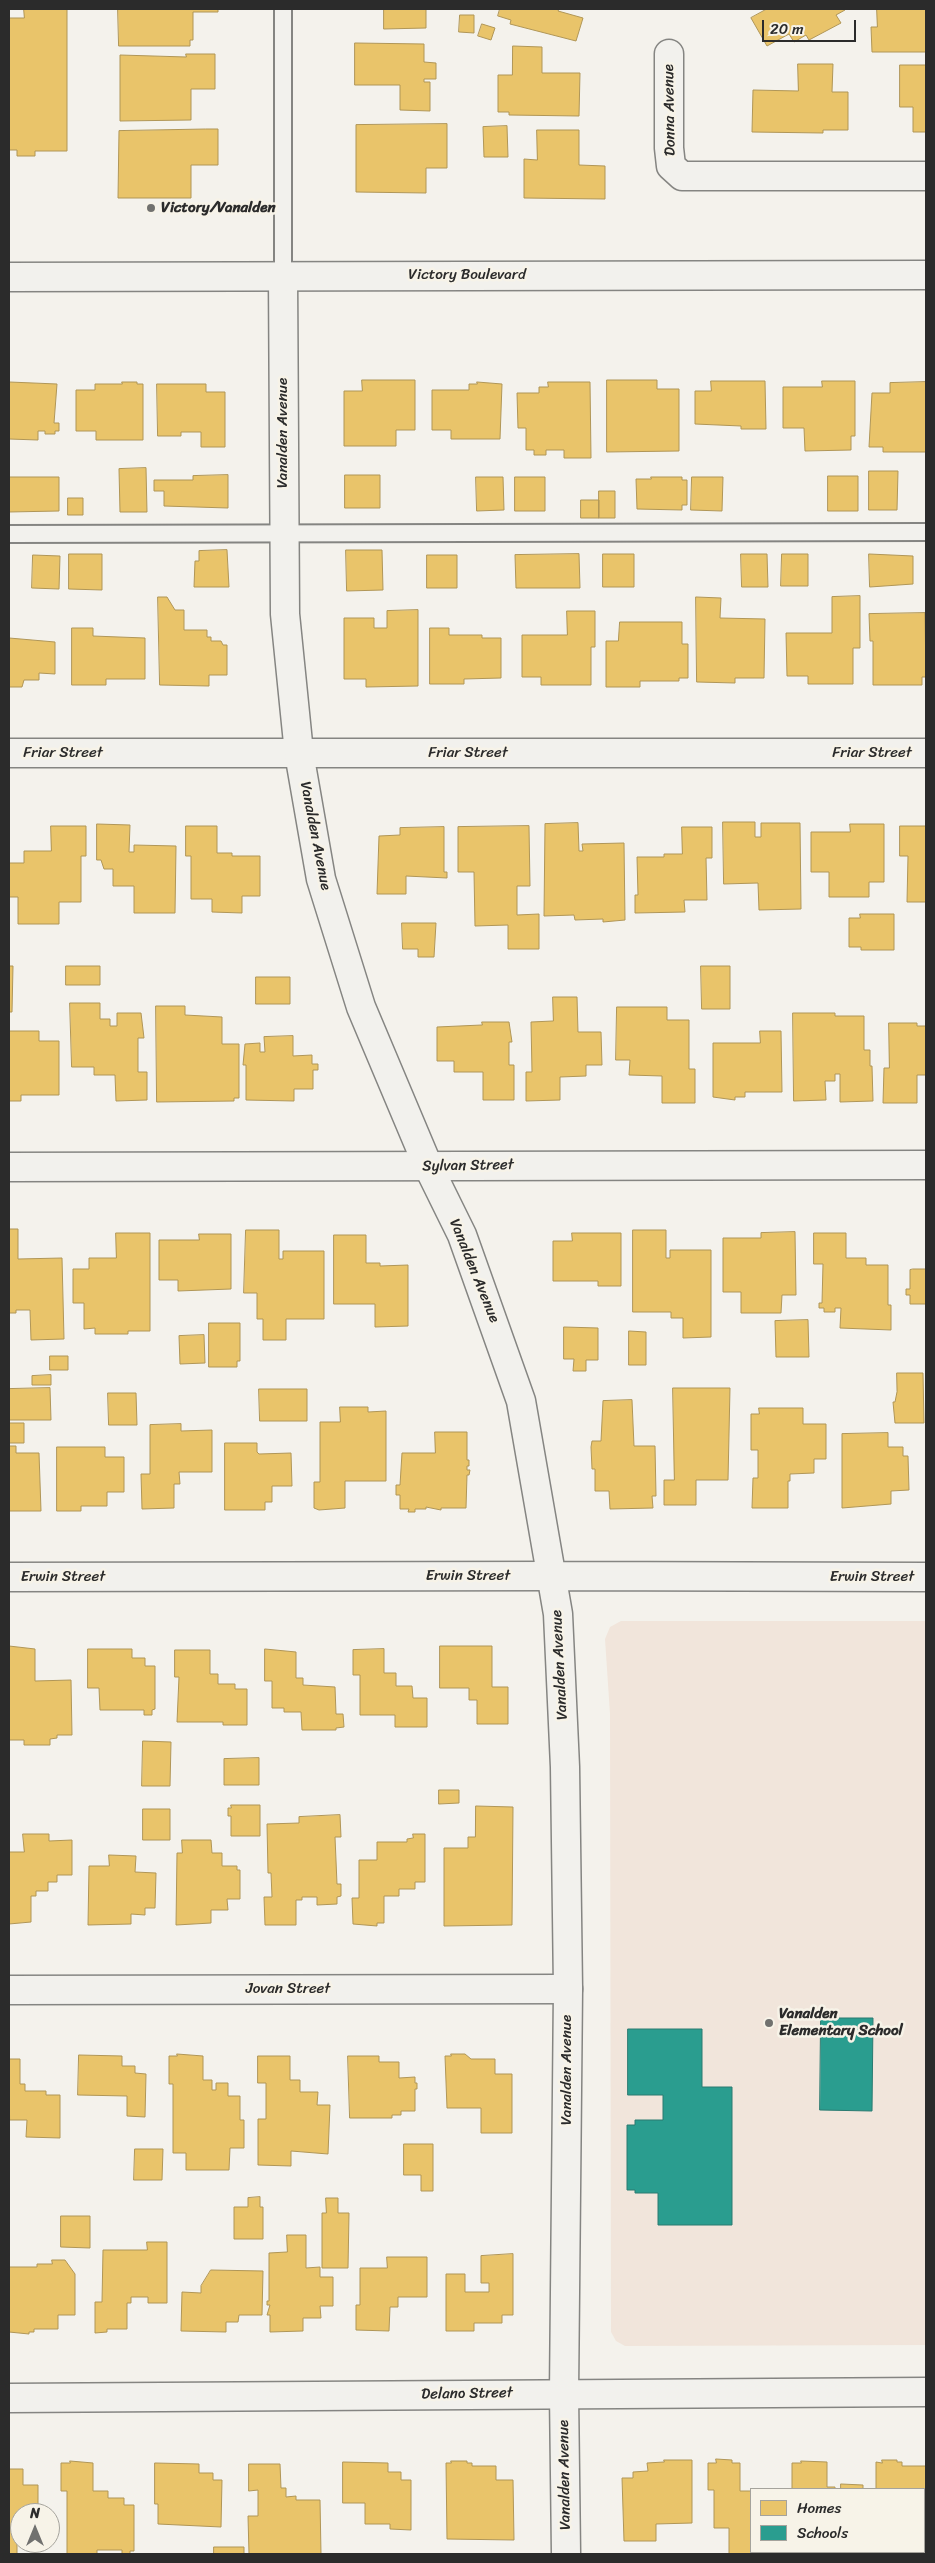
<!DOCTYPE html>
<html>
<head>
<meta charset="utf-8">
<style>
	body { margin:0 }
	#map { position:relative; width:935px; height:2563px; overflow:hidden; background:#f4f2ec; font-family:Sriracha,sans-serif }
	canvas { display:block }
	.frame { position:absolute; inset:0; border:10px solid #2b2b2b; pointer-events:none }
	.legend { position:absolute; left:750px; top:2488px; width:175px; height:65px; box-sizing:border-box; background:#f7f3e8; border:1px solid #a5a39c; margin:0; padding:6px 9px; list-style:none; font-size:15px; color:#2b2b2b }
	.legend li { display:flex; align-items:center; gap:10px; height:25px }
	.legend b { width:25px; border:1px solid #a5a39c }
	.north { position:absolute; left:10px; top:2503px; width:50px; height:50px; box-sizing:border-box; background:#f7f3e8; border:1px solid #a5a39c; border-radius:50%; rotate:0deg; font-size:14px; font-weight:700; line-height:20px; text-align:center; color:#2b2b2b }
	.north::after { content:''; display:block; margin:auto; width:18px; height:22px; background:#71716f; clip-path:polygon(50% 0,100% 100%,50% 72%,0 100%) }
	.scale { position:absolute; left:762px; top:20px; width:94px; height:22px; box-sizing:border-box; border:2px solid #2b2b2b; border-top:0; padding-left:6px; font-size:15px; line-height:18px; white-space:nowrap; color:#2b2b2b; -webkit-text-stroke:4px #f7f3e8; paint-order:stroke }
</style>
</head>
<body>
<div id="map">
<canvas width="935" height="2563"></canvas>
<div class="frame"></div>
<ul class="legend">
<li><b style="height:14px;background:#e9c46a"></b>Homes</li>
<li><b style="height:14px;background:#2a9d8f"></b>Schools</li>
</ul>
<div class="north">N</div>
<div class="scale">20 m</div>
</div>
<script>
const ctx = document.querySelector('canvas').getContext('2d');
ctx.lineJoin = 'round';
function paint(path, color) {
  ctx.fillStyle = color;
  ctx.fill(path, 'evenodd');
}
function strokePath(path, color, width, dash) {
  ctx.strokeStyle = color;
  ctx.lineWidth = width;
  ctx.lineCap = dash ? 'butt' : 'round';
  ctx.setLineDash(dash || []);
  ctx.stroke(path);
}
function write(font, color, halo, rows, align = 'center') {
  ctx.font = font + ' Sriracha,sans-serif';
  ctx.lineWidth = 5;
  ctx.setLineDash([]);
  ctx.textBaseline = 'middle';
  ctx.strokeStyle = halo;
  ctx.fillStyle = color;
  for (const [text, x, y, turn = 0] of rows) {
    ctx.save();
    ctx.translate(x, y);
    ctx.rotate((+turn || 0) * Math.PI / 180);
    ctx.textAlign = isNaN(turn) ? turn : align;
    if (halo) ctx.strokeText(text, 0, 0);
    ctx.fillText(text, 0, 0);
    ctx.restore();
  }
}
paint(new Path2D(`
	M621,1621h305v724l-301,1 -9,-5 -5,-9 -1,-618 -5,-75 5,-12z`), '#f1e5db');
const homes = new Path2D(`
	M24,9h43v142h-32v5h-18v-6h-8v-132h15z
	M118,9h100v3h-25v28h-3v6h-71z
	M384,9h42v19l-42,1z
	M500,9h59l-1,2 25,7 -7,23 -66,-17 1,-4 -13,-4z
	M767,9h78v1l-9,5 5,8 -32,17 -3,-5 -12,7 -5,-8 -22,12 -16,-28z
	M877,9h49v43h-54l-1,-25h6z
	M460,15h14v18l-15,-1z
	M482,24l13,4 -4,12 -13,-4z
	M355,43l69,1v18l12,1v16h-12v3h6v29l-30,-1v-25h-45z
	M513,46l29,1v26h38l-1,43 -70,-1v-3h-11v-37h14z
	M186,54h29v35h-24v31l-71,1v-66l66,2z
	M798,64h35l-1,28h16v38h-25v3l-71,-1 1,-42 45,1z
	M900,65h26v67h-13v-25h-13z
	M447,124v44h-21v25l-70,-1v-67z
	M507,126l1,31h-24l-1,-30z
	M206,129h12v36h-27v33h-73l1,-67z
	M537,130h42v35l26,1v33l-81,-1v-39l13,1z
	M362,380h53v50h-19v16h-52v-55h18z
	M607,380h50v9h22v62l-72,1z
	M711,381h54l1,48h-25v-3l-46,-2v-33h16z
	M822,381h33v55h-4v14l-46,1 -1,-23h-21v-41h39z
	M9,382l48,2 -3,39h5v8h-4v3h-10v-3h-7v9l-29,-1z
	M122,382h15v2h6v56h-47v-9h-20v-41h19v-6h27z
	M477,382l25,2 -2,55h-49v-9h-19v-40h37v-6h8z
	M548,382h42l1,76h-27v-8h-18v5h-12v-5h-8v-22h-8l-1,-35h22v-6h9z
	M926,382v70h-43v-5h-14l3,-54h18v-10z
	M157,384h49v8h19v55h-24v-15h-20v4h-23z
	M146,468l1,44h-27l-1,-43z
	M869,471h29l-1,39h-28z
	M228,475v33l-64,-2v-15h-10v-11h39v-4z
	M345,475h35v33h-35z
	M828,476h30v35h-30z
	M9,477h50v34l-50,1z
	M476,477h27l1,33 -27,1z
	M515,477h30v34h-30z
	M651,477h31v3h5v25h-5v5l-45,-1 -1,-30h15z
	M692,477h31l-1,34 -31,-1z
	M599,491h16v27h-16z
	M68,498h15v17h-15z
	M581,500h18v18h-18z
	M227,550l2,37h-35l1,-26h4v-10z
	M346,550h36l1,40 -36,1z
	M69,554h33v36l-33,-1z
	M579,554l1,34h-64l-1,-33z
	M603,554h31v33h-31z
	M741,554h26l1,33h-26z
	M782,554h26v32h-27z
	M869,554l44,2v28l-43,3z
	M33,555l27,1 -1,33 -27,-1z
	M427,555h30v33h-30z
	M860,596v52h-7v36h-45v-8h-21l-1,-43h46v-36z
	M158,597h9l8,13h9v20h23v7h4v4h10l2,4h4v30h-18v11l-49,-1z
	M696,597l25,1 -1,20 45,1 -1,59h-29v5l-38,-1z
	M418,610v76l-52,1v-8h-22v-61h30v10h13v-17z
	M567,611h28v36h-4v38h-50v-8h-19v-42h45z
	M925,613l1,64h-4v8h-49v-44h-3l-1,-27z
	M620,622h62v22h6v34h-9v3h-39v6h-34v-46h12z
	M72,628h21v8l52,2v41h-39v6h-34z
	M430,628h19v7h33v3h19v40l-37,1v5h-34z
	M9,638l46,4v32l-16,-1v7h-15l-2,7h-13z
	M723,822h32v15h6v-14h39l1,86 -42,1 -1,-27 -34,1z
	M578,823l1,28h4l-1,-7 42,-1 1,77 -22,2v-3l-28,1 -1,-5 -30,1 1,-92z
	M97,824l33,1 -1,27h5v-7l42,1 -1,67h-41v-27h-21v-17h-9l-3,-9h-4z
	M850,824h34v58h-15v15h-40v-25h-18v-40h39z
	M51,826h35v30h-5v46h-22v22h-41v-27h-9v-34h15v-12h27z
	M186,826h31v27h15v3h28v40h-18v17l-30,-1v-13h-21v-43h-5z
	M529,826l1,60h-13v29l22,-1v35h-31v-24l-33,1 -1,-54h-16v-45z
	M900,826h26v76h-19l1,-46h-8z
	M444,827v45h3v6l-41,-2v18h-29l2,-58 21,-1v-7z
	M682,827h30v31h-6l1,42h-23l1,12 -50,1v-18h3l-1,-38h27v-3h18z
	M860,914h34v36h-33v-3h-12v-29h11z
	M402,923h34l-2,34h-16v-8h-15z
	M9,966h4l-1,46h-3z
	M66,966h34v19h-34z
	M701,966h29v43h-28z
	M256,977h34v27h-34z
	M553,997h24l1,35h23l1,33h-16v11l-26,1v23l-34,1v-29h6l-1,-50 22,-1z
	M70,1003h30v16h10v7h7v-13h24l3,25h-6v34h9v28l-31,1 -1,-26h-21v-8h-22z
	M156,1006h29v9l37,2v27h17v54h-5v3l-77,1z
	M617,1007h50v13h22v49h6v34h-33v-27l-33,-1 1,-15h-14z
	M793,1013h42v3h29v34h6v16h2l1,35 -33,1v-28h-5v7h-10l1,19 -32,1z
	M482,1022h27l3,20h-3v23h5v35h-31v-28h-29v-11h-17v-34l45,-2z
	M889,1023h28v3h9v49h-9v28h-34l1,-35h5z
	M9,1031h30v10h20v54h-38v6h-12z
	M760,1031h21l1,61h-37v5h-10v3l-22,-3v-54h47z
	M293,1036v20l19,-1v9h6v6h-5v19h-19v12l-48,-1v-35h-3l2,-21 15,-1v9h5l-1,-15z
	M9,1229h9v30l44,-1 2,81 -33,1 -1,-30h-14v3h-7z
	M246,1230h33v29h4v-8h41v68h-38v21h-23v-21h-6v-26h-13z
	M633,1230h33v28h4v-8h41v87l-28,1v-20h-12v-6h-38z
	M795,1232l1,63h-14l-1,18h-40v-21h-18v-54h38v-5z
	M116,1233h34v98h-22v3h-33v-6l-11,1v-26h-11v-34h16v-11h27z
	M572,1233h49v53h-23v-5h-45v-40h19z
	M814,1233h32v25h20v7h22v40h3v25l-51,-2 1,-20h-6v4h-11v-4h-5v-5h3l1,-39h-9z
	M199,1234h32v55l-53,2v-11h-19v-40h40z
	M334,1235h32v28h14v3l28,-1v61l-33,1v-23h-41z
	M913,1269h13v35h-16v-9h-4v-6h4v-19z
	M808,1320l1,37h-33l-1,-36z
	M209,1323h31v38h-3v6h-28z
	M564,1327l34,1v32h-12v11h-13l1,-12h-10z
	M629,1331l17,1v33h-17z
	M204,1335l1,28 -25,1 -1,-28z
	M50,1356h18v14h-18z
	M897,1373h26l1,50h-29l-2,-21h2l2,-10z
	M51,1375v10h-19v-9z
	M50,1388l1,32h-42v-31z
	M673,1388h57l-2,92h-32v25h-32v-25h10z
	M259,1389h48v32h-47z
	M108,1393h28l1,32h-28z
	M632,1400l2,46h21l1,50h-4l1,12 -43,1 -1,-18h-14v-22h-3l-1,-22 1,-6h9l2,-40z
	M340,1407h28v5l18,-1v70h-41v27l-26,2 -5,-2v-26h6v-60h20z
	M759,1408h44v16h23v35h-12v14l-24,1v7h-2v27h-36l1,-30h5v-28h-7v-36h8z
	M9,1423h15v20h-15z
	M181,1424v7l31,-1v42h-33l1,12h-6v24l-32,1 -1,-35h9v-49z
	M435,1432h32v28h2v6h-2v4h3l-1,5h-2l-1,33h-25v2l-15,-3v2h-11v3h-7l1,-3h-9v-14h-4v-10h4l2,-32h33z
	M888,1433v14h15v9h5l1,34 -18,1v13l-49,4v-74z
	M225,1443h32v9l2,2 32,-1 1,33h-20v16h-7v8h-40z
	M9,1446h7v7h23l2,58h-32z
	M57,1447h48v10h19v35h-17v14h-26v5h-24z
	M9,1646l26,3v32l36,-1 1,55h-15v3l-7,1v6h-26v-5h-15z
	M440,1646h52v41h16v37h-31v-24h-8v-12h-29z
	M88,1649h44v9h13v8h10v43l-3,1v5h-8v-5h-44l-1,-22h-11z
	M265,1649l31,3v26h7v7l32,2 1,27h7l1,13 -8,1v2h-34l-1,-18h-17v-4h-12v-27h-7z
	M384,1649v24h12v13h16l1,12h14v29h-32v-12h-35v-40h-7v-25z
	M175,1650h35v24h8v10h17v5h12v36h-24v-3h-46l2,-45h-4z
	M143,1741l28,1 -1,44h-28z
	M259,1758v27h-35v-26z
	M439,1790h20v13l-20,1z
	M231,1805h29v31h-29v-20h-3v-8h3z
	M476,1806l37,1 -1,118 -68,1v-78h24v-11h7z
	M143,1809h27v31h-27z
	M340,1815l1,22h-6l2,47h4v12l-4,1v7l-20,1v-8h-15v3h-6v25h-31l-1,-28h8l-1,-24h-3l-1,-49 32,-1v-6z
	M23,1834h26v7l23,-1v35h-15v7h-9v9h-12v5h-5v26l-22,2v-72h15z
	M413,1834h12v48h-10v7h-16v7h-15v27h-7v3l-24,-2 -1,-26h7v-38h18v-18h30v-3l6,-1z
	M182,1840h29l1,13h10v13h15v4h3v29h-13l1,11h-17v13l-35,2 1,-72h5z
	M109,1855l27,1 -1,16 21,1 -1,35h-10v7l-14,-1v10l-43,1 1,-59h20z
	M177,2054l26,2v24h9v10h4v-7h12v13h12v24h4v28h-14l-1,22h-43v-17h-13v-69h-4v-28h8z
	M451,2054h14l6,5h24v15h17v59h-31v-25h-34l-2,-52h6z
	M79,2055l43,1v10h13v7l11,1 -1,43 -18,-1v-20l-49,-1z
	M258,2056h32v24h10v12h18l-1,13h13l-2,49 -37,-3v15l-33,-1v-46h8v-36h-8z
	M348,2056h31v6h20v16l16,-1v6h2v6h-2v22h-14v4h-9v3h-42z
	M9,2059h11v25h5v7h21v4h14v43l-34,-1 1,-17h-17z
	M404,2144h29v47h-12v-16h-17z
	M135,2149h28l-1,31h-28z
	M260,2197v10h3v32h-29v-32h14v-9z
	M326,2198h12v15h11l-1,55h-26v-55h4z
	M61,2216h29v32l-29,-1z
	M287,2235h19v33l14,-1v10h13v29h-13l1,12h-18v13l-33,1v-17h-3l3,-10h-3v-4h2v-48l18,-1z
	M147,2242h20v61h-19v-6h-17v6h-4v26h-20v3l-12,1v-31h7l1,-52h44z
	M513,2254v61h-11v8h-28v8h-28v-57h19v18h24v-9h-8v-27z
	M387,2257h40v40h-29v10h-8l-1,24 -33,-1v-25h4v-37h27z
	M52,2260h13l10,14v41h-17v14h-24v3h-5v2l-20,-2v-65h28v-3h15z
	M211,2270l52,1 -1,44h-23l-1,7h-12v10l-45,-1 1,-39 19,1v-7z
	M716,2459l16,1v3h8v28h11v61h14v2h-36v-26h-15v-38h-6v-27h8z
	M664,2460h28v63l-36,1v17h-32l-2,-63h11v-6l15,-1 -1,-8 17,-1z
	M882,2460h15v2h5v4h24l-1,54 -1,-31h-48v-27l6,1z
	M70,2461l23,2v28h15v7h16v7h10v46h-4v3h-8v-4h-25v4h-30v-63h-6v-28h9z
	M451,2461h16v2h5v3h24v14h17l1,60 -67,-1 -1,-76h5z
	M801,2461l26,1v25h8v2h-43v-26h9z
	M343,2462l45,1v9h13v8h10v50l-21,-1v-5h-25v-21h-22z
	M155,2463l44,1v9h14v7h9l-1,47 -63,-3v-20h-3z
	M249,2464h31l1,24h5v9l10,-1v4h24l1,54h-72l-1,-38h10v-26l-9,1z
	M9,2469h14v16h15v28h-18v6h-3v35h-8z
	M841,2484l22,1v4h-22z
	M214,2547h30v7h-30z
	M792,2552h47v2h-47z`);
paint(homes, '#e9c46a');
strokePath(homes, '#b09657', 1);
const schools = new Path2D(`
	M821,2018h52l-1,93 -52,-1z
	M628,2029h74v58h30v138h-74v-32h-23v-3h-8v-65h8v-5h28v-25h-35z`);
paint(schools, '#2a9d8f');
strokePath(schools, '#2a7b71', 1);
const service = new Path2D(`
	M283,275v-266
	M9,534l917,-2`);
const minor = new Path2D(`
	M669,54v94l2,18 11,10h244
	M9,753h917
	M9,1167l917,-2
	M9,1577l544,-1
	M9,1990l559,-1
	M9,2398l917,-6`);
const tertiary = new Path2D(`
	M283,275l2,339 14,139 22,126 40,128 67,159 34,69 59,166 37,213 7,153 3,222 -4,404 2,161
	M553,1576l373,1`);
const primary = new Path2D(`
	M9,277l917,-2`);
strokePath(service, '#858582', 20);
strokePath(minor, '#858582', 31);
strokePath(tertiary, '#858582', 31);
strokePath(primary, '#858582', 31);
strokePath(service, '#f2f1ed', 16);
strokePath(minor, '#f2f1ed', 28);
strokePath(tertiary, '#f2f1ed', 28);
strokePath(primary, '#f2f1ed', 28);
for (const [x, y, r, color] of [
	[151,208,5,"#71716f"],
	[769,2023,5,"#71716f"]
]) {
  const dot = new Path2D();
  dot.arc(x, y, r, 0, 2 * Math.PI);
  ctx.fillStyle = color;
  ctx.fill(dot);
  strokePath(dot, '#f7f3e8', 2);
}
write('15px', '#2b2b2b', '#f7f3e8', [
	["Donna Avenue",670,110,-91],
	["Victory Boulevard",467,275],
	["Vanalden Avenue",283,433,-90],
	["Friar Street",63,753],
	["Friar Street",468,753],
	["Friar Street",872,753],
	["Vanalden Avenue",315,836,79],
	["Sylvan Street",468,1166,-1],
	["Vanalden Avenue",474,1271,68],
	["Erwin Street",468,1576],
	["Erwin Street",63,1577],
	["Erwin Street",872,1577],
	["Vanalden Avenue",560,1665,-93],
	["Jovan Street",288,1989],
	["Vanalden Avenue",567,2070,-90],
	["Delano Street",467,2394,-1],
	["Vanalden Avenue",565,2475,-91]
]);
write('bold 15px', '#2b2b2b', '#f7f3e8', [
	["Victory/Vanalden",161,208],
	["Vanalden",779,2014],
	["Elementary School",779,2031]
], 'left');
</script>
</body>
</html>
